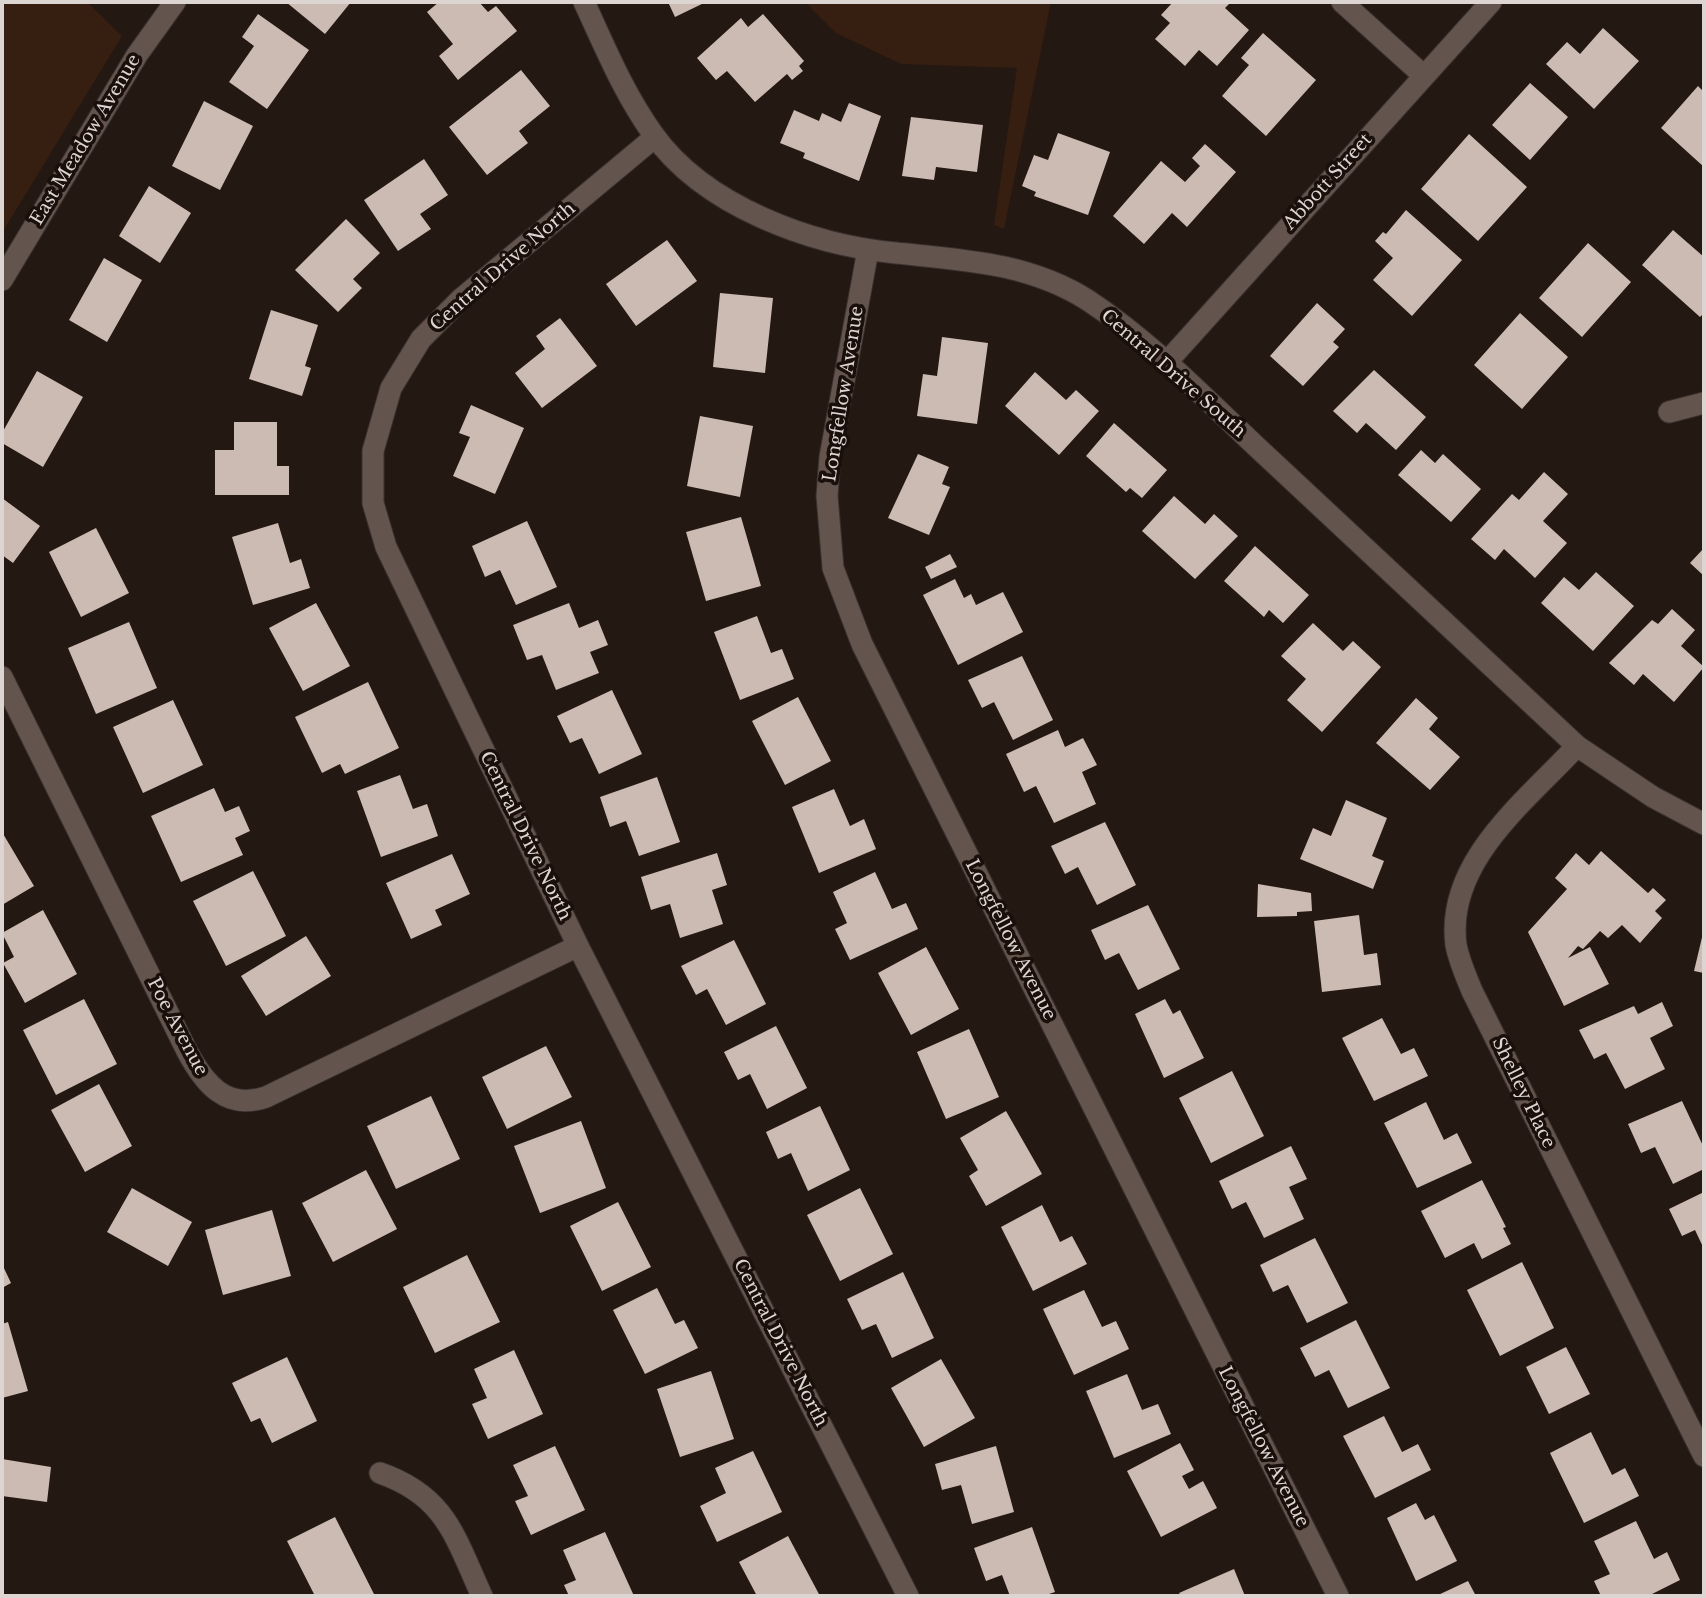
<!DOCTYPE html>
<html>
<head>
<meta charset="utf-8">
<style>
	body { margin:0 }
	#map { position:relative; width:1706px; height:1598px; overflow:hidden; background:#241812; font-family:"Libre Baskerville",serif }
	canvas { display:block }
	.frame { position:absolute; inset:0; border:4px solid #ddd5d1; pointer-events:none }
</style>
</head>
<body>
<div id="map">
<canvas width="1706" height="1598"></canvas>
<div class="frame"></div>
</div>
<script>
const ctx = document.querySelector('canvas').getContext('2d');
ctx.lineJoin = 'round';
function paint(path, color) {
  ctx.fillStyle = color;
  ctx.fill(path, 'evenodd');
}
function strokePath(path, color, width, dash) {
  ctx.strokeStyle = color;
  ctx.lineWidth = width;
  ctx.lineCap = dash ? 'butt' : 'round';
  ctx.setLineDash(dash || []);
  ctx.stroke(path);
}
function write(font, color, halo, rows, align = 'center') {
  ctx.font = font + ' "Libre Baskerville",serif';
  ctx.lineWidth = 7;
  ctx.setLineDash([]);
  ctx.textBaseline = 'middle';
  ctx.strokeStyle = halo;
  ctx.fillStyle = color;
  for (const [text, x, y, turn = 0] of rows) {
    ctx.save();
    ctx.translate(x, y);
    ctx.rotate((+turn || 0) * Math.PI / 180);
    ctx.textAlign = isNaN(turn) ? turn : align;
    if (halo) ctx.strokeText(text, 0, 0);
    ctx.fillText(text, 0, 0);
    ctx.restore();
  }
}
paint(new Path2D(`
	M2,2h85l35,34 -120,197z
	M805,2h246l-47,227 -10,-4 23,-157 -116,-4 -65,-31z`), '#361e11');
paint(new Path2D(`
	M286,2h65l-26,32z
	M439,2h40l9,10 8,-6 21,25 -59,49 -19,-24 14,-12 -26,-32z
	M668,2h38l-31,15z
	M1173,2h58l-6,6 24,22 -32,36 -18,-16 -14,16 -30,-27 15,-16 -9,-8z
	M258,14l51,36 -42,59 -38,-27 25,-36 -12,-9z
	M763,14l41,47 -5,5 4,5 -11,9 -5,-6 -32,28 -28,-31 -11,9 -19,-22 44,-40 7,9z
	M1603,28l36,33 -45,48 -48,-45 21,-22 13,12z
	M1263,33l53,47 -50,56 -44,-40 27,-31 -8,-7z
	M521,70l29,36 -31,25 9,12 -41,32 -38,-48z
	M1530,83l38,34 -38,43 -38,-35z
	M1698,86l6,6v75l-43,-39z
	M204,101l49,25 -33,64 -48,-24z
	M849,103l32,13 -22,65 -56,-23 2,-5 -25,-10 14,-33 25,11 3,-8 19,9z
	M911,117l72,8 -6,47 -41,-5 -2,13 -32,-4z
	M1058,133l52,19 -22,63 -54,-19 2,-4 -14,-6 12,-31 14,5z
	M1469,134l58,53 -49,54 -57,-52z
	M1205,144l31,28 -49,55 -15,-14 -28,31 -31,-28 48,-55 24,21 15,-16 -8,-8z
	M424,159l24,36 -28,19 11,15 -33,22 -34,-51z
	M149,186l42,27 -31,50 -41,-27z
	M1406,210l56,50 -50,56 -39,-36 20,-22 -18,-17 8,-9 3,2z
	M346,219l34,34 -27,26 9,9 -24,24 -43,-42z
	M1673,230l31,27v56l-4,4 -58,-52z
	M667,240l30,41 -61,45 -30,-42z
	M1588,243l43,39 -49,55 -43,-39z
	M104,258l38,22 -35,62 -38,-22z
	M720,293l53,5 -8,75 -52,-6z
	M1317,303l28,26 -12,13 6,5 -36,39 -33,-30z
	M271,310l47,15 -13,41 6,2 -9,28 -53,-17z
	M1520,313l48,44 -46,52 -48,-44z
	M560,318l37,48 -55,42 -27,-35 30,-24 -9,-13z
	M942,337l46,6 -11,81 -60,-8 6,-42 14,2z
	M1374,370l52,47 -30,33 -30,-27 -9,10 -24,-22z
	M37,371l46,26 -40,70 -41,-24v-10z
	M1035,372l31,28 10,-10 23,21 -40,44 -54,-49z
	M471,405l53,23 -29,66 -42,-18 17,-39 -11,-4z
	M700,416l53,10 -13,71 -53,-11z
	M234,422h43v44h12v29h-74v-45h19z
	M1114,423l53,47 -25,28 -12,-10 -4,4 -40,-36z
	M1421,450l14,13 8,-9 38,35 -30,33 -53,-47z
	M918,454l31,13 -7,17 8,3 -21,48 -41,-17z
	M1544,472l24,22 -25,27 24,22 -32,35 -31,-29 -9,11 -24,-21 41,-45 7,6z
	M1174,496l31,28 9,-10 24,22 -43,43 -53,-48z
	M2,498l38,28 -27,37 -11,-8z
	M741,517l20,69 -55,15 -20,-69z
	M527,521l30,66 -41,18 -16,-35 -15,7 -13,-31z
	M278,523l12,40 11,-4 9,29 -57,17 -21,-68z
	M96,528l33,65 -48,24 -32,-65z
	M1255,546l54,49 -26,28 -14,-13 -5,7 -40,-36z
	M1704,548v28l-14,-13z
	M950,554l7,13 -26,12 -6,-12z
	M1596,572l38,34 -41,45 -52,-48 23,-26 15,13z
	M955,579l9,19 7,-4 5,11 27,-13 20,40 -65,33 -35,-70z
	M316,603l34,63 -47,25 -34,-63z
	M569,603l10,25 19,-8 10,25 -18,7 9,21 -43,17 -14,-35 -15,5 -14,-35z
	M1672,609l23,21 -14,16 23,21 -30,35 -31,-28 -9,11 -25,-22 43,-43 6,4z
	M757,616l14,37 11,-4 12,30 -54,21 -26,-68z
	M129,622l28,66 -61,26 -28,-66z
	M1313,623l30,28 10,-10 28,26 -59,65 -35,-32 19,-21 -25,-23z
	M1022,656l31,64 -40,20 -19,-38 -12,6 -14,-28z
	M368,682l31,66 -54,26 -5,-10 -18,9 -27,-56z
	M612,690l30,64 -43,20 -17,-36 -12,5 -13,-27z
	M798,697l33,64 -46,24 -33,-64z
	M1416,698l22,20 -9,11 31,28 -30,33 -54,-47z
	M173,700l30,65 -60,28 -30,-66z
	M1058,730l7,17 18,-9 14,27 -15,7 14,32 -42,19 -18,-37 -12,6 -18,-38z
	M400,775l13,34 14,-5 11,32 -57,21 -24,-66z
	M657,777l23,65 -41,14 -13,-35 -16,6 -10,-30z
	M214,788l11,24 14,-6 11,25 -15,7 8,17 -62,27 -30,-66z
	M834,789l16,37 14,-7 12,30 -57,24 -27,-66z
	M1346,800l41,18 -15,38 12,5 -11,28 -73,-30 13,-31 18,8z
	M1105,822l31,63 -39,20 -19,-38 -13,7 -14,-28z
	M2,832l32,54 -32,19z
	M1601,851l47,42 5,-5 13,12 -11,11 7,7 -22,25 -18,-18 -14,13 -8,-7 -17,18 -5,-3 -10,12 22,-11 19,37 -45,22 -36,-74 39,-43 -12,-11 21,-25 13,12z
	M717,853l10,32 -15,5 11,34 -43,14 -10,-34 -19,6 -10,-33z
	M452,854l18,40 -35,16 7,15 -31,14 -25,-56z
	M253,871l33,65 -60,30 -33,-65z
	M875,872l17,37 14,-6 12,26 -68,31 -15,-31 12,-6 -14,-31z
	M1258,884l53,9 1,18 -15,1v4l-40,1z
	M1148,905l32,64 -42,21 -19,-37 -14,7 -14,-30z
	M43,910l34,64 -52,29 -22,-40 11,-6 -12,-24z
	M1359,915l5,40 13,-2 4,32 -59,7 -8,-71z
	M1704,929v44l-10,-2z
	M306,936l25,40 -65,40 -25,-40z
	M734,940l32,64 -40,21 -19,-36 -11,6 -15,-29z
	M926,947l33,62 -48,26 -33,-62z
	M84,999l33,65 -61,31 -33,-65z
	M1165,999l8,15 7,-4 24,48 -40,20 -29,-64z
	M1662,1002l11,24 -23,12 15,31 -40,20 -19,-36 -12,6 -15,-29 55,-24 4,8z
	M1382,1018l19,36 13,-6 14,28 -54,25 -32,-63z
	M776,1026l31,62 -40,21 -17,-35 -12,6 -14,-28z
	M969,1029l30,68 -53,22 -29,-67z
	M546,1046l26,51 -65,32 -25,-52z
	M1232,1071l32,65 -53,27 -32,-65z
	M99,1084l33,62 -47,26 -34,-62z
	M431,1096l29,63 -64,30 -29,-63z
	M1682,1101l22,47v21l-31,15 -18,-37 -14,6 -13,-29z
	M1426,1102l18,38 13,-7 15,30 -55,25 -33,-65z
	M820,1106l30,64 -42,21 -17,-38 -13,6 -12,-27z
	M1006,1111l36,63 -56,32 -17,-30 9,-6 -18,-32z
	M581,1121l25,67 -66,25 -26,-67z
	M1291,1146l16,33 -18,8 15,32 -40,19 -18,-36 -14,7 -13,-28z
	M366,1170l31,59 -64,33 -31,-59z
	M1482,1180l24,47 -3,1 8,16 -29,15 -8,-16 -29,15 -24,-47z
	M132,1188l60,34 -24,44 -61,-34z
	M860,1188l33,66 -53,27 -33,-66z
	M1704,1192v57l-9,-19 -13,6 -13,-27z
	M618,1202l33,65 -49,24 -32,-65z
	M1042,1205l18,37 12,-6 15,28 -54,27 -32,-64z
	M272,1210l19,66 -68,19 -18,-65z
	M1315,1238l33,65 -41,20 -19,-38 -15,7 -13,-27z
	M467,1255l33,67 -65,31 -32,-66z
	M1522,1262l32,66 -54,28 -33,-66z
	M2,1264l9,19 -9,5z
	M903,1272l31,66 -42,20 -16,-34 -14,6 -15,-31z
	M657,1288l18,36 9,-4 14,28 -53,26 -32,-64z
	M1084,1290l18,37 14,-6 13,28 -55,26 -31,-66z
	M1356,1320l34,68 -42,20 -19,-38 -14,7 -15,-29z
	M8,1322l20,69 -26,7v-74z
	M1566,1347l24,47 -41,20 -23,-47z
	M514,1350l29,64 -55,25 -16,-35 15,-6 -13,-29z
	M287,1357l30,64 -45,22 -12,-25 -9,4 -19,-39z
	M941,1359l34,59 -51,29 -33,-59z
	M711,1371l23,68 -54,18 -23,-68z
	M1127,1374l15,36 16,-6 13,30 -57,24 -28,-67z
	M1384,1416l18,36 16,-8 13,26 -56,28 -32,-62z
	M1591,1432l21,43 13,-7 14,28 -55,27 -34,-70z
	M1180,1443l14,27 -12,6 7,13 14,-8 14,27 -56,29 -34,-66z
	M555,1446l30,64 -54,25 -16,-34 13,-5 -15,-31z
	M996,1446l18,66 -42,12 -11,-39 -19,5 -7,-26z
	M753,1451l29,61 -65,30 -17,-36 26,-13 -11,-25z
	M2,1459l49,8 -4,35 -45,-6z
	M1416,1503l9,17 9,-5 23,46 -41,20 -29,-63z
	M335,1517l40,79h-60l-28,-55z
	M1636,1521l18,38 13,-7 13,28 -32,16h-47l-7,-15 16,-7 -16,-33z
	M1032,1527l23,65 -12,4h-33l-8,-21 -16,6 -12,-33z
	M605,1532l29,64h-65l-5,-11 12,-5 -13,-30z
	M788,1536l32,60h-63l-18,-34z
	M1234,1569l11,27h-64l-2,-3z
	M1468,1581l8,15h-40z`), '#ccbbb3');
const minor = new Path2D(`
	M584,2c21,45 39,90 69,132 51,72 158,111 243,119 68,7 134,10 193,48 68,45 125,107 185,162 101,95 202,189 303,283l76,51 51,27
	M1342,2l82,74
	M655,137l-193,161 -41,41 -30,49 -18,63v52l13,44 192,399 330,650
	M868,250l-38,207 -3,39 6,72 29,76 476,952
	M1166,363l325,-361
	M1669,412l35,-9
	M2,677l185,374c17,32 39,60 79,46l312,-151
	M1577,746c-51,55 -132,116 -121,199 3,16 10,31 16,46l232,465
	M380,1473c66,23 75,64 102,123`);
const tertiary = new Path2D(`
	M2,280l135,-225 38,-53`);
strokePath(minor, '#3b3230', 23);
strokePath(tertiary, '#3b3230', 23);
strokePath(minor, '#63554e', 21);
strokePath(tertiary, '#63554e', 21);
write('18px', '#ddd5d1', '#1a0f0a', [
	["East Meadow Avenue",86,140,-59],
	["Abbott Street",1328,182,-48],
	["Central Drive North",503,267,-41],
	["Central Drive South",1173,374,41],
	["Longfellow Avenue",844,394,-81],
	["Central Drive North",525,836,64],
	["Longfellow Avenue",1010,940,63],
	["Poe Avenue",177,1027,62],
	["Shelley Place",1523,1093,64],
	["Central Drive North",780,1343,63],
	["Longfellow Avenue",1263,1447,63]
]);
</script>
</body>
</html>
